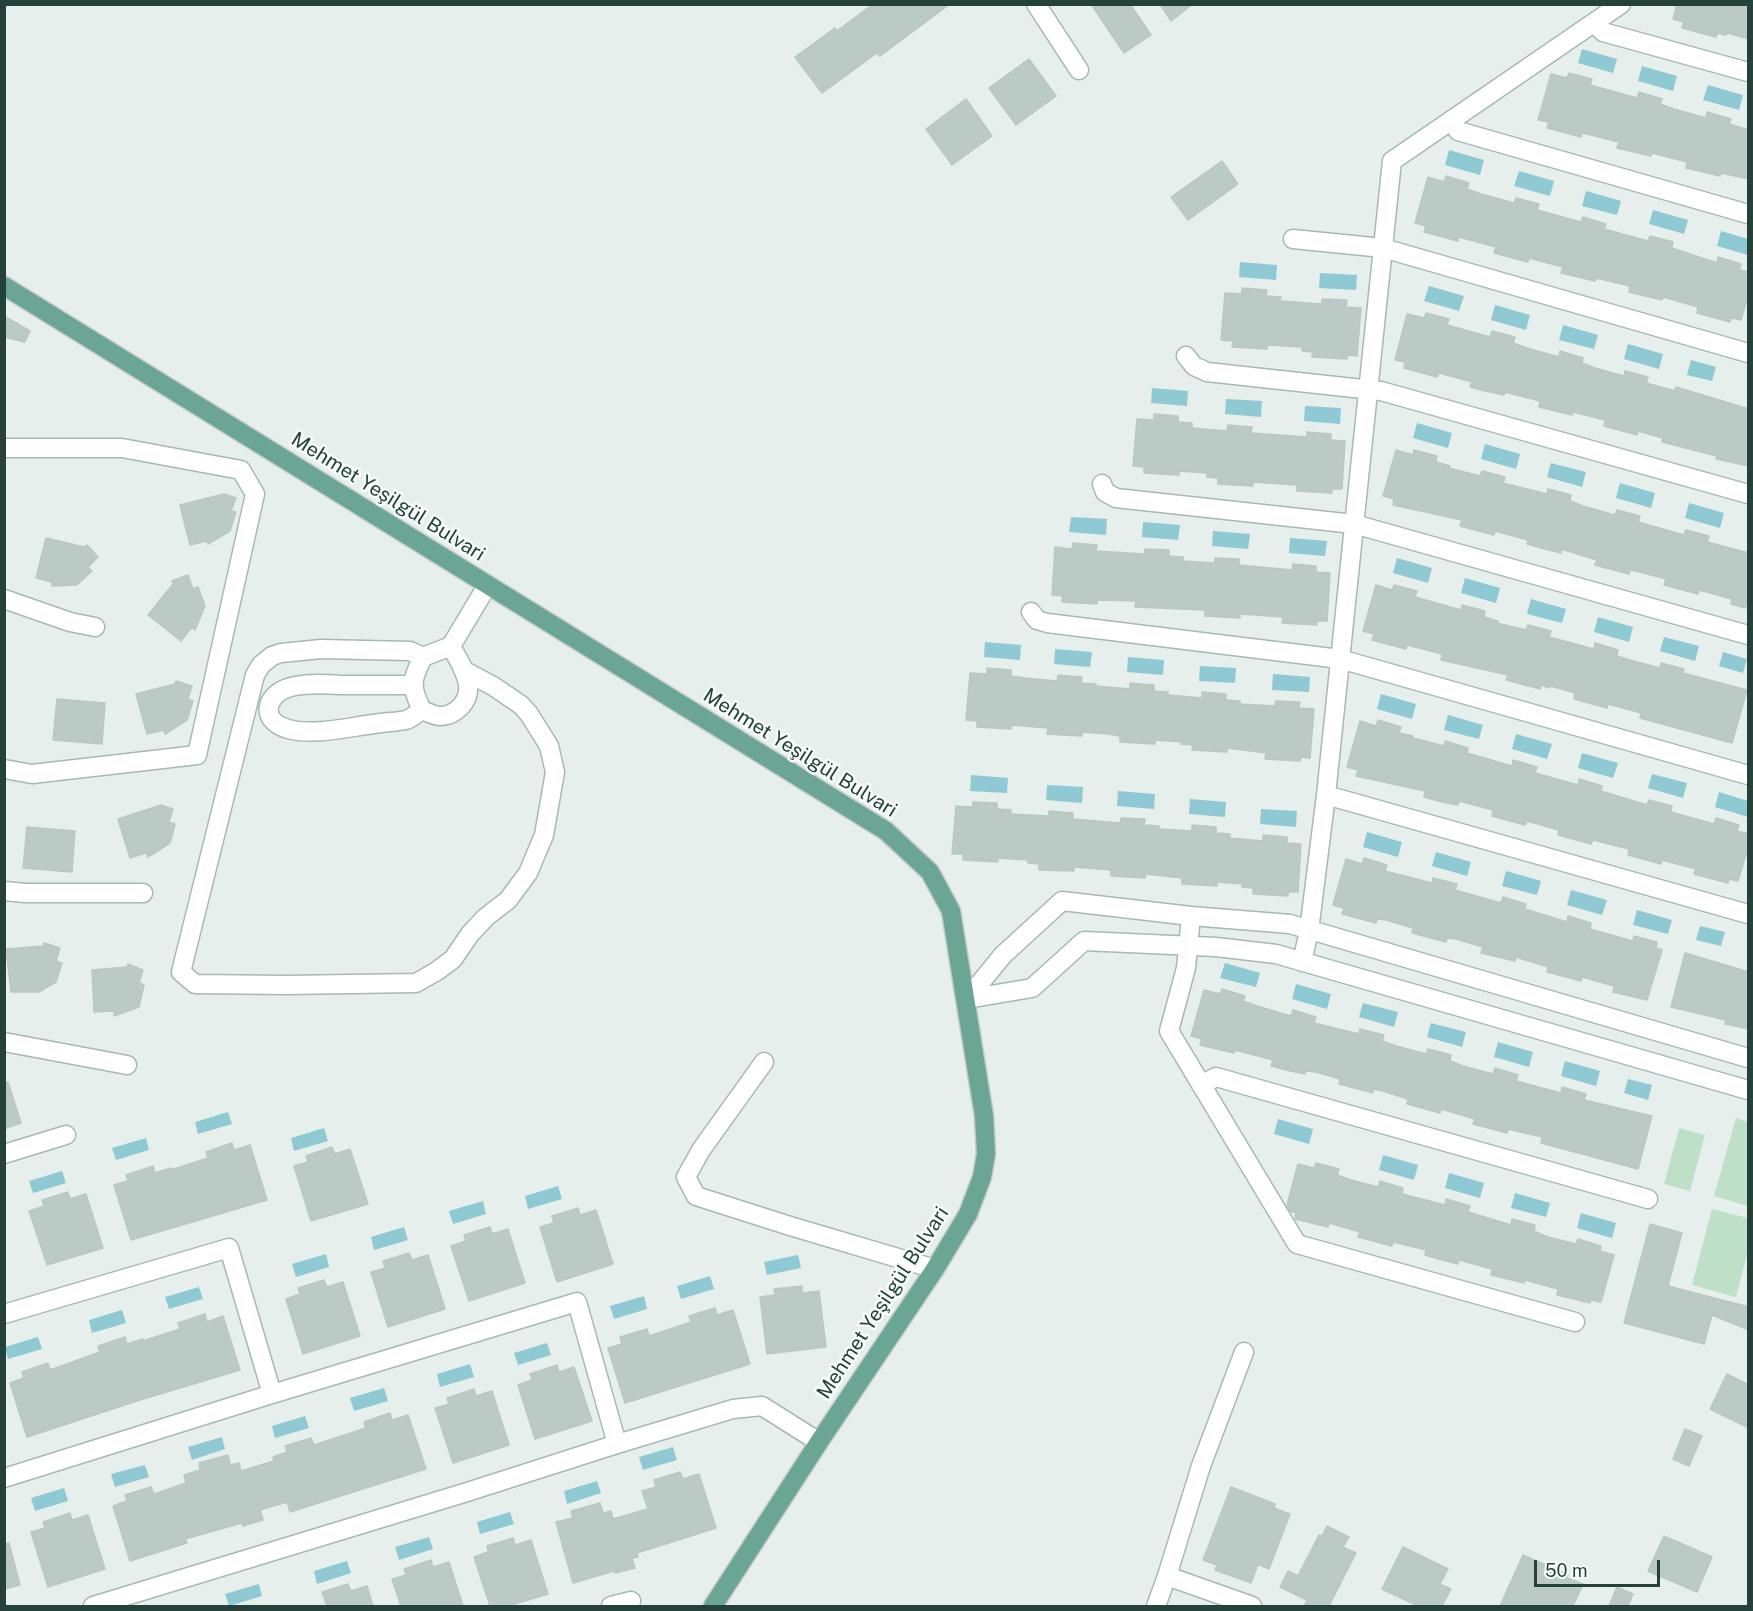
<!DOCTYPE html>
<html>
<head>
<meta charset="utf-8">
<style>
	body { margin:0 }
	#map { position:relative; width:1753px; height:1611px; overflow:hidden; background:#e6efeb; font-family:"Public Sans",sans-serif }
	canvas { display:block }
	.frame { position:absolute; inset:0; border:6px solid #24423a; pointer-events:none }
	.scale { position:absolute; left:1534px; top:1560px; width:126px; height:27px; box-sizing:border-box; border:3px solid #24423a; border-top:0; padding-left:8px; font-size:18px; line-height:21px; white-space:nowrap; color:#24423a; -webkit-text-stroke:4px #f7fbf9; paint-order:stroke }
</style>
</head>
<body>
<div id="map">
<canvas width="1753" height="1611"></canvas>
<div class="frame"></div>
<div class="scale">50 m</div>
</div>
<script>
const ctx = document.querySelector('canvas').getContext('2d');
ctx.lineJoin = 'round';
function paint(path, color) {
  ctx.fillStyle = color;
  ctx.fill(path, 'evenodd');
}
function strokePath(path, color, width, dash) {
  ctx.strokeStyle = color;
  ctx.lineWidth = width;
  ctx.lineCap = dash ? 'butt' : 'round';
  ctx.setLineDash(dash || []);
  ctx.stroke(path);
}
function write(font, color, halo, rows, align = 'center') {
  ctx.font = font + ' "Public Sans",sans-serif';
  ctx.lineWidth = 5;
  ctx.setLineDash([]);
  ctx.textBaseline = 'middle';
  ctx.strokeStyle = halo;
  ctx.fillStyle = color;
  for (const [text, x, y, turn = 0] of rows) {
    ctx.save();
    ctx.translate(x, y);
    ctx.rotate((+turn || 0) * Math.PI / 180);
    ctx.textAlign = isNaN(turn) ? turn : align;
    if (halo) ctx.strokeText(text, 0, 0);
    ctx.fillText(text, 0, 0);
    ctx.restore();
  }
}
paint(new Path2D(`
	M1736,1118l12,4v84l-34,-10z
	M1679,1128l26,7 -15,56 -26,-7z
	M1712,1209l36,9v33l-12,46 -44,-12z`), '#bfe0c8');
paint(new Path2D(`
	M1582,49l35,10 -4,14 -35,-10z
	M1642,66l35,10 -4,15 -35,-10z
	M1708,85l35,10 -4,15 -36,-10z
	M1449,150l35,10 -4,15 -35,-10z
	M1519,171l35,10 -4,15 -36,-10z
	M1586,191l35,10 -4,14 -35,-9z
	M1653,210l35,10 -4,14 -35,-10z
	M1721,231l27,8v16l-31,-9z
	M1240,262l37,3 -1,15 -37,-3z
	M1320,273l37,2 -1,15 -37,-2z
	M1429,286l35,10 -5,15 -35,-10z
	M1495,305l35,10 -4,15 -35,-10z
	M1563,325l35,10 -4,14 -35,-9z
	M1628,344l35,10 -4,15 -35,-10z
	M1691,360l25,7 -4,14 -25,-6z
	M1152,388l36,3 -1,15 -36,-3z
	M1226,399l36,2 -1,16 -36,-3z
	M1305,406l36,2 -1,16 -36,-3z
	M1417,423l35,10 -4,15 -35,-10z
	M1485,444l35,10 -4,15 -35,-10z
	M1551,463l35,9 -4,15 -35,-10z
	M1620,483l35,10 -4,15 -35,-10z
	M1689,503l35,10 -4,15 -35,-10z
	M1071,517l36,2 -1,16 -37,-3z
	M1143,522l37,3 -2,15 -36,-3z
	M1213,531l37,3 -2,15 -36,-3z
	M1290,538l37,3 -2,15 -36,-3z
	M1397,558l35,10 -4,15 -35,-10z
	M1465,578l35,10 -4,15 -35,-10z
	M1531,599l35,10 -4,14 -35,-9z
	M1598,617l35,10 -4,15 -35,-10z
	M1664,637l35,9 -4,15 -35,-10z
	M985,642l36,3 -1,15 -36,-3z
	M1055,649l37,3 -2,15 -36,-3z
	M1723,652l24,7 -4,14 -24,-7z
	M1128,657l36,3 -1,15 -36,-3z
	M1200,666l36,2 -1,15 -36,-2z
	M1273,674l37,3 -1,15 -37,-2z
	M1381,694l35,10 -4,15 -35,-10z
	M1448,715l35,10 -4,14 -35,-9z
	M1516,734l36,10 -5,15 -35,-10z
	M1582,753l36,10 -5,15 -35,-10z
	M1652,774l35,9 -4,15 -35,-10z
	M971,775l37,3 -1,15 -37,-2z
	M1047,785l36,2 -1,16 -36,-3z
	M1118,791l37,3 -1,15 -37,-3z
	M1719,792l29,9v16l-33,-10z
	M1190,799l36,3 -1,15 -36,-3z
	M1261,809l36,2 -1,16 -36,-3z
	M1367,832l35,10 -4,15 -35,-10z
	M1436,852l35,10 -4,14 -35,-10z
	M1506,871l35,10 -4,14 -35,-9z
	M1571,890l36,10 -5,15 -35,-10z
	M1637,910l35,10 -4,14 -35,-9z
	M1700,926l25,6 -4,14 -25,-6z
	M1225,963l35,10 -4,14 -36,-9z
	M1296,984l35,10 -4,15 -35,-10z
	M1363,1003l35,9 -4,15 -35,-10z
	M1431,1023l35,9 -4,15 -35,-10z
	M1498,1042l35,10 -4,15 -35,-10z
	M1565,1061l35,10 -4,15 -35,-10z
	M1628,1079l24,6 -4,15 -24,-7z
	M228,1112l4,12 -34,10 -3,-12z
	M1278,1119l35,10 -4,15 -35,-10z
	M324,1128l4,13 -34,10 -3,-13z
	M146,1138l3,12 -33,10 -4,-12z
	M1383,1155l35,10 -4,15 -35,-10z
	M62,1171l4,12 -33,10 -4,-12z
	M1449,1173l35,10 -4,15 -35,-10z
	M558,1186l4,13 -34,10 -3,-13z
	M1515,1193l35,10 -4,14 -35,-9z
	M483,1201l3,13 -33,10 -4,-13z
	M1581,1213l35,10 -4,15 -35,-10z
	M404,1227l4,13 -34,10 -3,-13z
	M326,1254l3,13 -33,10 -4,-13z
	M798,1255l3,13 -34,7 -3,-13z
	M710,1276l4,13 -33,10 -4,-13z
	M199,1287l4,12 -34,10 -4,-12z
	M644,1296l3,13 -33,10 -4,-13z
	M122,1310l4,13 -34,10 -3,-13z
	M38,1337l4,12 -34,10 -3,-12z
	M547,1343l4,12 -33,10 -4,-12z
	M470,1364l4,13 -34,10 -3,-13z
	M384,1388l4,13 -34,10 -4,-13z
	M305,1416l4,12 -34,10 -3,-12z
	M222,1437l3,12 -33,11 -4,-13z
	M673,1447l4,13 -34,10 -4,-13z
	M145,1465l4,12 -34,10 -4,-13z
	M597,1481l4,12 -34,11 -3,-13z
	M64,1488l4,13 -33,10 -4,-13z
	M510,1512l4,12 -34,10 -3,-12z
	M429,1537l4,12 -34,11 -4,-13z
	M347,1561l4,12 -34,11 -3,-13z
	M259,1584l3,12 -33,10 -4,-12z`), '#8ec9d4');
const building = new Path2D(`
	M873,4h77l-70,52 -3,-3 -55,40 -27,-36 40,-29 2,3z
	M1091,4h39l21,31 -27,18z
	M1160,4h33l-22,17z
	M1677,4h72v35l-22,-6 -1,2 -9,-2 -1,4 -34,-9 2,-6 -11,-3z
	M1029,59l27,37 -40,29 -27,-37z
	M1569,73l23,6 -2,6 47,13 2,-6 23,7 -2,5 14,5 32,9 1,-6 24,7 -2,5 20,6v49l-28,-6 -1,3 -34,-8 1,-6 -35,-9 -1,3 -34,-8 2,-6 -28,-7 -9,-2 -1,4 -34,-9 2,-6 -11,-2 13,-46 16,4z
	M966,99l26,37 -40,29 -26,-36z
	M1222,161l16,23 -50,36 -17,-23z
	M1446,176l23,7 -2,6 14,5 33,9 2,-5 23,6 -2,6 44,12 2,-5 23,7 -2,5 44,12 2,-5 23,6 -1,6 45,15 1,-6 23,7 -2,6 10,2v20l-8,28 -10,-2 -1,4 -33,-9 1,-6 -35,-10 -1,3 -33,-8 1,-6 -34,-8 -1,3 -34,-8 2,-6 -34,-9 -1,4 -34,-9 2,-6 -11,-3 -26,-7 -1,4 -34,-9 2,-6 -11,-3 13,-46 16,5z
	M1242,288l25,2 -1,6 15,1 -1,4 42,3v-5l25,1 -1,7 15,1 -4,48 -10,-1v4l-35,-2 1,-5 -11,-1v-4l-35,-2v4l-35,-2 1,-6 -12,-1 4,-47 17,1z
	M1426,313l23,6 -2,6 43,12 2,-6 23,6 -2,6 14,5 32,9 1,-6 23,7 -1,5 13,5 29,8 1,-5 23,6 -2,6 29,8 1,-4 73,22v57l-33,-7 1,-3 -55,-14 1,-4 -25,-7 -1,4 -33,-9 1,-6 -32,-8 -1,3 -33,-8 1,-6 -35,-9 -1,3 -19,-4 -15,-4 2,-5 -33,-9 -2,4 -33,-9 1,-6 -10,-2 12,-46 17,4z
	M4,316l26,15 -5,11 -21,-5z
	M1154,414l24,2v6l14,1v5l35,3 1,-6 24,2 -1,6 56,4v-5l24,2v6l14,1 -3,48h-10v4l-35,-2v-6l-44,-3v4l-35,-2v-6l-11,-1v-4l-28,-2v4l-35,-2v-6l-11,-1 4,-47 17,1z
	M1396,450l17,5 1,-5 23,6 -1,6 14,4 -1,2 31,8 2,-5 23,6 -2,6 44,11 1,-5 23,6 -1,6 13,5 32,9 2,-5 23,6 -2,6 46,13 2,-5 23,6 -2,6 42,11v43l-4,12 -14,-4 1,-5 -33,-9 -1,4 -34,-9 2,-6 -26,-7 -10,-2 -1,4 -34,-9 2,-5 -23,-7 -12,-4 -1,4 -20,-5 -14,-4 1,-4 -33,-9 -1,4 -34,-9 2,-6 -69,-15 1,-6 -11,-3z
	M224,494l12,4 -5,13 5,1 -6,19 -22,13 -1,-3 -17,4 -10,-40z
	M46,538l38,9 3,-2 11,12 -10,10 4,4 -15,14 -25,1v-4l-16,-4z
	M1073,543l24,2 -1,6 49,3v-5l24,1v6l14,1v4l32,2v-5l24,1v6l53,5 1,-6 23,2v6l14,1 -3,48h-10v4l-35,-2 1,-6 -43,-3v4l-35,-2v-6l-70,-3 1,-6 -39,-1v4l-35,-2 1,-6 -11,-1 3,-48 17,2z
	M188,575l5,14 5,-2 7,19 -10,24 -3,-3 -11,14 -33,-26 25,-31 -1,-3z
	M1376,585l16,5 2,-5 23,6 -2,6 14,4 32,9 1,-5 23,6 -1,6 14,4 -1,2 29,7 2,-5 23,6 -2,6 45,12 1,-6 23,7 -1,6 13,4 30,8 1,-5 23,6 -1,4 64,17 -15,53 -92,-25 1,-5 -33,-9 -1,4 -33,-9 1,-6 -24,-7 -1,2 -9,-3 -1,4 -34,-9 2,-5 -67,-15 1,-6 -35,-9 -1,4 -34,-9 2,-6 -11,-3z
	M987,668l24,2v6l14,2 32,3 1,-6 24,2 -1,6 15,1v2l34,3v-6l24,2v6l14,1v3l34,3v-6l24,2v6l14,1v3l35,2 1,-5 24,1 -1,6 15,1 -4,49 -9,-1 -1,4 -35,-2 1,-6 -39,-5v4l-35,-2 1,-5 -12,-1 1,-2 -27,-2v4l-35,-2v-6l-11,-2 -27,-2v4l-20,-1 -15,-1 1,-6 -36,-3 -1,4 -34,-2v-6l-11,-1 4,-47 17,1z
	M176,681l16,5 -4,13 5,2 -6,19 -22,14 -1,-4 -17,4 -11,-40 39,-10z
	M57,699l48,4 -3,41 -49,-4z
	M1378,720l23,7 -2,6 14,3v2l31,8 1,-5 23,7 -1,5 45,13 1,-6 24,7 -2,6 43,12 1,-6 23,7 -1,5 46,14 2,-5 23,6 -1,6 43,12 2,-6 23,7 -2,6 12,3v10l-11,37 -9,-2 -1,4 -19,-5 -15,-4 2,-5 -34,-9 -1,4 -33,-9 1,-6 -36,-9 -2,4 -33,-9 1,-5 -32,-9 -2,4 -19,-5 -14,-4 1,-6 -34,-9 -1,4 -20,-4 -14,-4 1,-6 -69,-15 2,-6 -11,-3 13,-46 16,5z
	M973,802l24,1v6l14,1v4l38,2v-5l24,2v6l47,4 1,-5 24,1 -1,6 15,1v3l33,2v-6l24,2v6l14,1v4l33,3v-6l24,2v6l14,1 -3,48h-10v4l-35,-2v-6l-11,-1 1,-3 -26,-2v4l-35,-2v-6l-36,-4 -1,4 -34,-2v-6l-37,-3v4l-35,-1v-6l-11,-1v-3l-30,-2v4l-35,-2v-6h-11l4,-48 17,1z
	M161,805l12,4 -4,13 6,2 -5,19 -22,14 -2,-4 -16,5 -12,-39z
	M27,827l48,4 -3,41 -49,-4z
	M1364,858l23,7 -2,6 47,12 1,-5 24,6 -2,6 46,13 2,-6 23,7 -1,5 42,13 1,-6 23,7 -1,6 14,4 29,8 1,-5 23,6 -1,6 6,2 -15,50 -34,-8 1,-6 -14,-4 -18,-5 -1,4 -34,-9 1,-5 -32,-10 -1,4 -34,-8 2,-6 -27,-8 -9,-1 -1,4 -34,-9 1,-5 -27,-8 -9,-1 -1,4 -34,-9 2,-6 -11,-3 13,-46 16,5z
	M44,943l16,5 -4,13 6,2 -6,19 -17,10h-28l-5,-43 37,-3z
	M1685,953l64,19v57l-24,-5 1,-4 -55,-13z
	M128,964l15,6 -4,13 5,2 -5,22 -25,9v-5l-20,1 -2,-42 35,-3z
	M1222,989l23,7 -2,5 14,5 34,10 2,-6 23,7 -2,6 45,11 1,-5 24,6 -2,6 14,5 30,8 2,-5 23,6 -1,6 13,5 30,8 2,-6 23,7 -2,6 45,12 1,-6 24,7 -2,6 68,16 -14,53 -97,-26 1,-6 -34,-8 -1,4 -34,-9 2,-5 -34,-10 -1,4 -33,-9 1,-5 -25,-8 -10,-2v4l-34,-9 1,-5 -24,-7 -10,-1 -1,3 -19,-4 -15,-4 2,-6 -38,-10 -1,3 -34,-8 2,-6 -11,-3 13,-46 16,4z
	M8,1082l13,41 -17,6v-46z
	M232,1143l2,7 16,-5 17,55 -136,40 -17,-55 14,-4 -2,-6 27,-9 2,7 16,-5v2l37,-12 -2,-6z
	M332,1147l3,7 15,-5 18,55 -57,17 -17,-55 14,-4 -2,-6z
	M1316,1163l23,6 -2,6 14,5 27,7 2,-6 23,7 -1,6 43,11 1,-6 24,7 -2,6 43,13 1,-6 23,6 -1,6 14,6 28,7 2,-5 23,7 -1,5 14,4 -13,47 -10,-2 -1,3 -33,-8 1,-6 -33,-9 -1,3 -33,-8 1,-6 -33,-9 -1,4 -19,-5 -14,-4 1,-5 -33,-8 -1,4 -34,-9 2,-5 -31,-9 -1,4 -33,-8 1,-6 -6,-2 -3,-6 11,-41 16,4z
	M68,1192l2,7 16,-5 17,54 -56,17 -18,-54 15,-5 -2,-6z
	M578,1208l2,7 16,-5 17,54 -56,18 -17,-55 14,-4 -2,-7z
	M1650,1224l32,9 -14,53 81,21v23l-37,-15 -8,29 -80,-21z
	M490,1227l2,7 16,-5 17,54 -56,18 -18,-55 15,-5 -2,-6z
	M409,1253l3,7 16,-5 17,54 -57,18 -17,-55 14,-4 -2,-7z
	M324,1280l3,7 16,-5 17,54 -57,18 -17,-55 14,-5 -2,-6z
	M802,1286v7l17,-2 7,56 -59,7 -7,-57 15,-2 -1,-6z
	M715,1308l2,7 16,-5 17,54 -125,39 -17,-55 14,-4 -2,-7 27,-8 2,7 42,-14 -2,-6z
	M205,1314l2,8 16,-6 17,54 -100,30 -113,37 -17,-54 14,-5 -2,-6 26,-9 2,7 50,-18 -2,-6 27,-9 2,7 16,-5v2l37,-12 -2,-6z
	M557,1365l2,7 15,-5 18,54 -57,18 -17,-54 14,-5 -2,-6z
	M1727,1374l22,11v43l-39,-19z
	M474,1389l2,7 16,-5 17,54 -56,18 -18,-55 14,-4 -2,-6z
	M390,1413l2,7 16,-5 18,54 -136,43 -3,-10 -27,8 3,10 -20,6 -1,-3 -57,16 2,4 -57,18 -17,-55 14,-5 -2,-6 26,-8 3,7 32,-11 -2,-8 16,-5 -1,-7 29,-8 2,10 9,-2 2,8 33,-10 -1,-4 14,-5 -2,-6 26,-8 3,7 52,-17 -2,-6z
	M1685,1429l17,7 -13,30 -16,-7z
	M680,1472l3,7 16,-5 17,54 -79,25 1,4 -6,1 3,10 -20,5 -1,-2 -41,12 -17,-61 17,-4 -2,-7 29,-8 3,10 8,-2 2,8 35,-10 -6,-18 14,-4 -2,-7z
	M1231,1487l44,17 -1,4 16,6 -21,55 -11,-5 -7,19 -36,-13 2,-5 -14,-5z
	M70,1513l2,7 16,-5 17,54 -57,18 -17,-55 14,-4 -2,-6z
	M1327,1526l22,11 -6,10 13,6 -27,53h-25l3,-6 -27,-13 8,-16 10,5 21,-41 3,1z
	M1664,1536l48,21 -15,35 -49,-21z
	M513,1538l2,7 16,-5 17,54 -40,12h-18l-16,-49 14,-5 -1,-6z
	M9,1543l11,42 -16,4v-45z
	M1403,1547l45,22 -8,15 11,5 -9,17h-24l-36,-17z
	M1523,1555l45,20 -1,3 16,6 -10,22h-73z
	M431,1560l2,7 16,-5 14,44h-62l-9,-27 14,-4 -2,-6z
	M348,1584l3,7 16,-5 6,20h-46l-5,-14z
	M1617,1587l16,7 -5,12h-19z`);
paint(building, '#bbcac4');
strokePath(building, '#b8c9c2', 1.5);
const minor = new Path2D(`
	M1036,4l43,66
	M1594,23l9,9 145,40
	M1452,120l6,11 290,83
	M1293,239l90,9 365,105
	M1186,356l8,10 13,6 174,19 367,103
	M4,448h118l119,22 14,24 -58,261 -165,19 -28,-5
	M1102,484l3,8 11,6 238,26 394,111
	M4,599l66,23 25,5
	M1031,612l6,8 10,3 293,36 408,116
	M451,646c6,12 16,26 17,39 2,16 -12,31 -28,31 -6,0 -13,-4 -18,-6 -12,-24 -11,-29 1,-53l28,-11 36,-60
	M423,657l-13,-6 -89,-2 -40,4 -9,3 -11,9 -6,10 -74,297 14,12 91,1 130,-2 21,-12 16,-12 17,-25 16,-17 22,-17 20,-27 16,-38 11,-63 -6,-26 -20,-32 -8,-9 -28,-19 -30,-16
	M414,685c-24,0 -49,0 -73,0 -15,-1 -30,-2 -46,1 -29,5 -38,34 -7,43 25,7 61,-2 86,-5 11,-2 22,-2 32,-4 6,-2 11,-7 16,-10
	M1326,795l422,119
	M4,891l21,2h118
	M1191,916l-5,52 -17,63 128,213 278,78
	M1302,962l7,-31 17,-136 66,-634 229,-157
	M4,1042l123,23
	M1748,1058l-458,-134 -99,-8 -129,-15 -59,54 -36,44 65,-11 52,-47 132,6 60,7 472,136
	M764,1062l-63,88 -15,27 10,19 94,30 145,43
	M1201,1085l15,-8 432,122
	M4,1154l62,-19
	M4,1314l225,-66 43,146 -268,84
	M1244,1352l-43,114 -34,110 85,30
	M272,1394l305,-92 40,142
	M93,1606l371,-113 153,-49 116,-35 29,-3 57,36
	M611,1606l20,-5 -1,5
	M1156,1606l11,-30`);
const major = new Path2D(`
	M4,286l882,545 44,41 21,39 33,205 2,38 -4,23 -14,37 -33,55 -116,173 -106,164`);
strokePath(minor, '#a8b8b2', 21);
strokePath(major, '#c2cac8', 21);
strokePath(minor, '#fff', 18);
strokePath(major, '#6aa596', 18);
write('20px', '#24423a', '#f7fbf9', [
	["Mehmet Yeşilgül Bulvari",388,497,32],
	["Mehmet Yeşilgül Bulvari",800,753,32],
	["Mehmet Yeşilgül Bulvari",883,1303,-57]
]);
</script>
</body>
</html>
